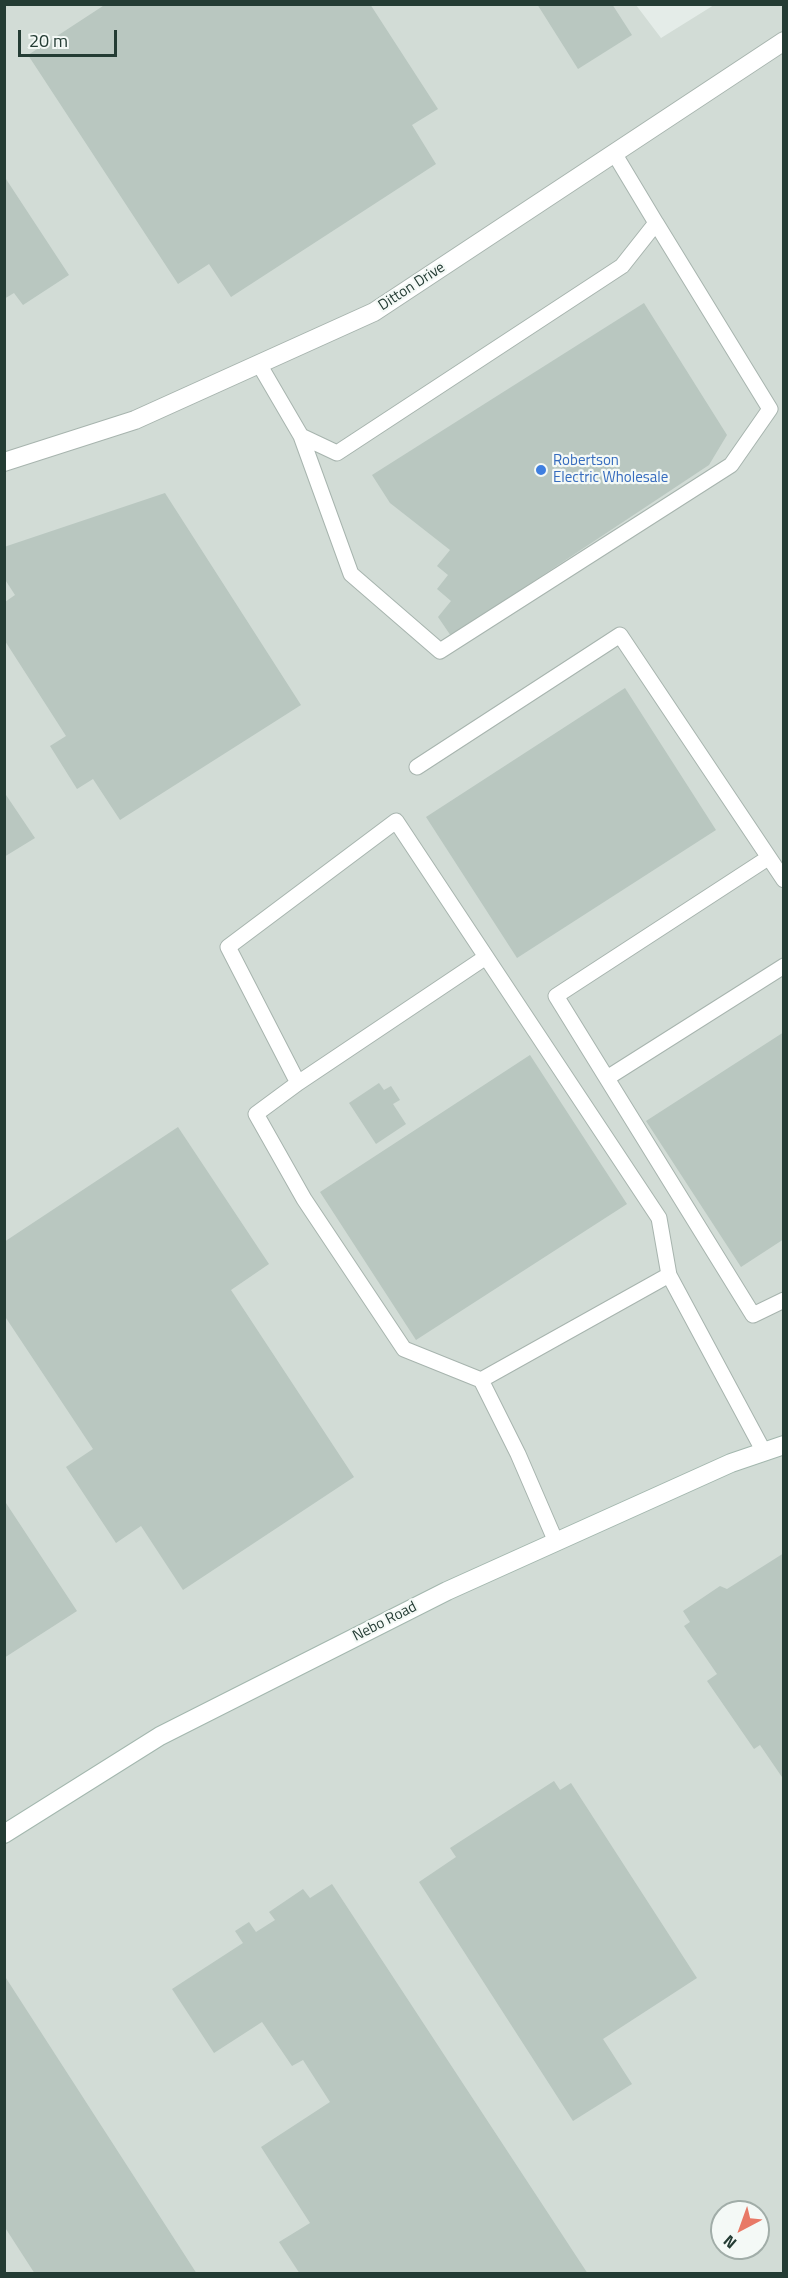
<!DOCTYPE html>
<html>
<head>
<meta charset="utf-8">
<style>
	body { margin:0 }
	#map { position:relative; width:788px; height:2278px; overflow:hidden; background:#e4ece8; font-family:"Titillium Web",sans-serif }
	canvas { display:block }
	.frame { position:absolute; inset:0; border:6px solid #243c34; pointer-events:none }
	.north { position:absolute; left:710px; top:2200px; width:60px; height:60px; box-sizing:border-box; background:#f4f9f6; border:2px solid #a1ada8; border-radius:50%; rotate:221deg; font-size:16px; font-weight:700; line-height:24px; text-align:center; color:#243c34 }
	.north::after { content:''; display:block; margin:auto; width:21px; height:27px; background:#e87966; clip-path:polygon(50% 0,100% 100%,50% 72%,0 100%) }
	.scale { position:absolute; left:18px; top:30px; width:99px; height:27px; box-sizing:border-box; border:3px solid #243c34; border-top:0; padding-left:8px; font-size:18px; line-height:21px; white-space:nowrap; color:#243c34; -webkit-text-stroke:4px #f4f9f6; paint-order:stroke }
</style>
</head>
<body>
<div id="map">
<canvas width="788" height="2278"></canvas>
<div class="frame"></div>
<div class="north">N</div>
<div class="scale">20 m</div>
</div>
<script>
const ctx = document.querySelector('canvas').getContext('2d');
ctx.lineJoin = 'round';
function paint(path, color) {
  ctx.fillStyle = color;
  ctx.fill(path, 'evenodd');
}
function strokePath(path, color, width, dash) {
  ctx.strokeStyle = color;
  ctx.lineWidth = width;
  ctx.lineCap = dash ? 'butt' : 'round';
  ctx.setLineDash(dash || []);
  ctx.stroke(path);
}
function write(font, color, halo, rows, align = 'center') {
  ctx.font = font + ' "Titillium Web",sans-serif';
  ctx.lineWidth = 4.5;
  ctx.setLineDash([]);
  ctx.textBaseline = 'middle';
  ctx.strokeStyle = halo;
  ctx.fillStyle = color;
  for (const [text, x, y, turn = 0] of rows) {
    ctx.save();
    ctx.translate(x, y);
    ctx.rotate((+turn || 0) * Math.PI / 180);
    ctx.textAlign = isNaN(turn) ? turn : align;
    if (halo) ctx.strokeText(text, 0, 0);
    ctx.fillText(text, 0, 0);
    ctx.restore();
  }
}
paint(new Path2D(`
	M5,5h631l25,33 53,-33h69v2268l-778,1zM722,2212h36v36h-36z`), '#d2dcd6');
paint(new Path2D(`
	M106,4h264l68,105 -26,16 24,39 -205,133 -22,-33 -31,20 -150,-229z
	M537,4h75l20,31 -54,34z
	M4,176l65,99 -46,30 -9,-12 -10,6z
	M644,303l83,132 -18,30 -258,171 -13,-19 13,-16 -14,-12 11,-14 -11,-9 13,-16 -60,-47 -18,-28z
	M165,493l136,212 -181,115 -27,-41 -16,10 -27,-43 16,-10 -61,-95v-39l10,-7 -11,-17v-31z
	M625,688l91,142 -199,128 -91,-141z
	M4,792l31,46 -31,19z
	M784,1032v207l-43,28 -95,-146z
	M530,1055l97,149 -211,136 -96,-148z
	M379,1083l5,7 7,-4 9,14 -7,4 13,20 -30,20 -27,-41z
	M178,1127l91,137 -38,26 123,187 -171,113 -42,-64 -25,17 -50,-76 27,-18 -89,-134v-73z
	M4,1500l73,111 -73,47z
	M784,1553v227l-24,-35 -6,4 -47,-68 10,-7 -33,-48 6,-4 -7,-11 37,-25 7,3z
	M554,1781l6,9 11,-7 126,195 -94,61 29,45 -59,37 -154,-239 37,-25 -6,-9z
	M332,1884l256,390h-288l-21,-32 31,-19 -49,-76 69,-45 -27,-42 -11,6 -30,-44 -48,31 -42,-64 71,-46 -8,-12 14,-9 7,10 19,-12 -6,-8 34,-23 7,9z
	M4,1975l193,299h-162l-31,-48z`), '#b9c7c0');
const lane = new Path2D(`
	M259,364l42,72 36,17 285,-187 34,-43 -42,-70
	M301,436l50,138 89,77 291,-186 39,-56 -114,-186
	M417,767l203,-132 164,245
	M768,858l-212,138 197,319 31,-15
	M607,1078l177,-112
	M298,1083l188,-126
	M481,1380l-77,-31 -100,-150 -48,-85 42,-31 -70,-136 168,-126 263,397 10,57
	M556,1542l-38,-88 -37,-74 188,-105 95,177`);
const street = new Path2D(`
	M4,462l131,-42 239,-108 410,-271`);
const secondary = new Path2D(`
	M4,1834l156,-98 287,-145 284,-128 53,-18`);
strokePath(lane, '#a7b4ae', 17);
strokePath(street, '#a7b4ae', 20);
strokePath(secondary, '#a3b7ae', 20);
strokePath(lane, '#fff', 15);
strokePath(street, '#fff', 18);
strokePath(secondary, '#fff', 18);
for (const [x, y, r, color] of [
	[541,470,6,"#3f7fe0"]
]) {
  const dot = new Path2D();
  dot.arc(x, y, r, 0, 2 * Math.PI);
  ctx.fillStyle = color;
  ctx.fill(dot);
  strokePath(dot, '#f4f9f6', 2);
}
write('15px', '#243c34', '#f4f9f6', [
	["Ditton Drive",412,287,-33],
	["Nebo Road",385,1622,-27]
]);
write('15px', '#366cbe', '#f4f9f6', [
	["Robertson",553,461],
	["Electric Wholesale",553,478]
], 'left');
</script>
</body>
</html>
